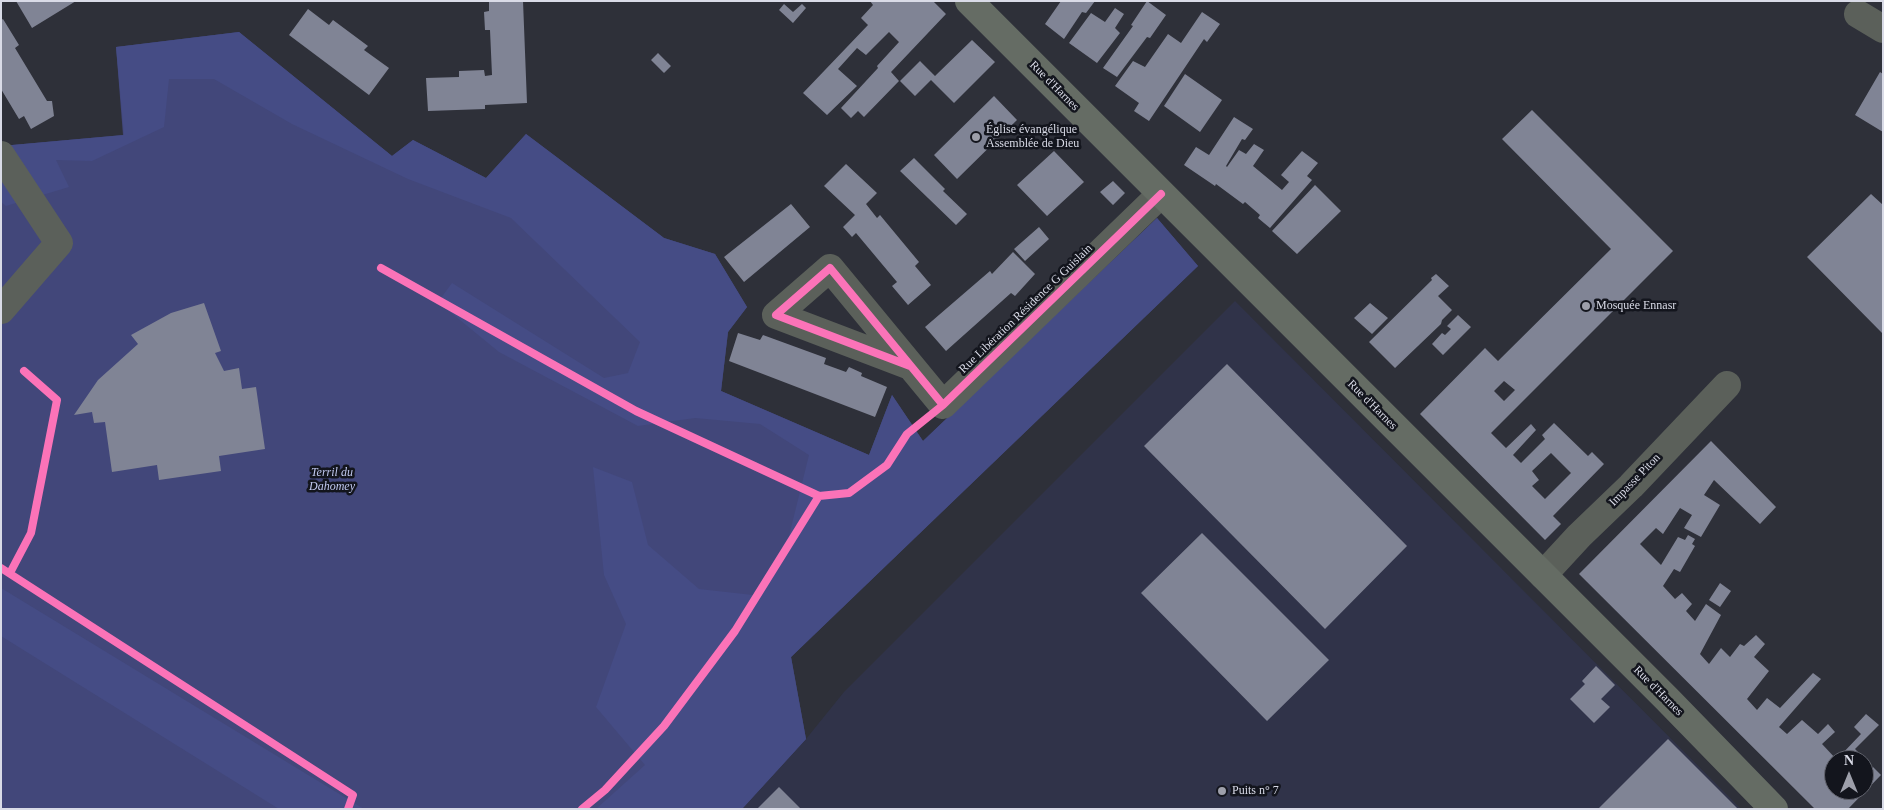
<!DOCTYPE html>
<html>
<head>
<meta charset="utf-8">
<style>
	body { margin:0 }
	#map { position:relative; width:1884px; height:810px; overflow:hidden; background:#2e3039; font-family:"Times New Roman",serif }
	canvas { display:block }
	.frame { position:absolute; inset:0; border:2px solid #d9dbe7; pointer-events:none }
	.north { position:absolute; left:1824px; top:750px; width:50px; height:50px; box-sizing:border-box; background:#13151d; border:1px solid #62646e; border-radius:50%; rotate:0deg; font-size:14px; font-weight:700; line-height:20px; text-align:center; color:#d9dbe7 }
	.north::after { content:''; display:block; margin:auto; width:18px; height:22px; background:#9d9faa; clip-path:polygon(50% 0,100% 100%,50% 72%,0 100%) }
</style>
</head>
<body>
<div id="map">
<canvas width="1884" height="810"></canvas>
<div class="frame"></div>
<div class="north">N</div>
</div>
<script>
const ctx = document.querySelector('canvas').getContext('2d');
ctx.lineJoin = 'round';
function paint(path, color) {
  ctx.fillStyle = color;
  ctx.fill(path, 'evenodd');
}
function strokePath(path, color, width, dash) {
  ctx.strokeStyle = color;
  ctx.lineWidth = width;
  ctx.lineCap = dash ? 'butt' : 'round';
  ctx.setLineDash(dash || []);
  ctx.stroke(path);
}
function write(font, color, halo, rows, align = 'center') {
  ctx.font = font + ' "Times New Roman",serif';
  ctx.lineWidth = 5;
  ctx.setLineDash([]);
  ctx.textBaseline = 'middle';
  ctx.strokeStyle = halo;
  ctx.fillStyle = color;
  for (const [text, x, y, turn = 0] of rows) {
    ctx.save();
    ctx.translate(x, y);
    ctx.rotate((+turn || 0) * Math.PI / 180);
    ctx.textAlign = isNaN(turn) ? turn : align;
    if (halo) ctx.strokeText(text, 0, 0);
    ctx.fillText(text, 0, 0);
    ctx.restore();
  }
}
paint(new Path2D(`
	M1235,301l506,508h-999l64,-70 38,-47z`), '#303349');
paint(new Path2D(`
	M239,32l153,124 21,-16 73,38 40,-44 138,104 51,16 32,53 -19,25 -7,59 148,64 23,-60 31,46 234,-223 41,48 -407,391 15,82 -64,70h-741v-663l122,-11 -7,-88z`), '#42477a');
paint(new Path2D(`
	M239,32l153,124 21,-16 73,38 40,-44 138,104 51,16 32,53 -19,25 -7,59 148,64 23,-60 31,46 234,-223 41,48 -407,391 15,82 -64,70h-146l49,-44 -49,-58 30,-83 -22,-49 -11,-108 39,15 16,63 51,44 54,6 36,-59 20,-81 -49,-31 -65,-6 -57,8 -139,-74 -61,-50 14,-19 152,95 24,-5 12,-31 -129,-124 -103,-39 -116,-55 -78,-45h-45l-5,48 -72,34 -36,-1 13,27 -63,19 -5,-4v-56l123,-11 -8,-88z
	M1,588l363,221h-85l-278,-173z`), '#454c85');
paint(new Path2D(`
	M16,1h60l-44,27z
	M489,1h34l4,102 -42,2v4l-57,2 -2,-33 33,-1v-6l25,-1 1,6 7,-1 -2,-45h-5l-1,-18 5,-1z
	M870,1h63l13,13 -55,58 8,9 -35,36 -6,-6 -7,7 -10,-10 37,-40 -1,-2 22,-24 -10,-10 -23,23 -9,-7 -19,21 19,17 -30,29 -24,-22 65,-68 -7,-7 12,-13z
	M1061,1h34l-9,12 -4,-1 -18,27 -19,-15z
	M1147,1l19,14 -16,23 -3,-1 -30,40 -14,-9 30,-42 -2,-1z
	M784,4l9,8 9,-8 4,4 -13,15 -14,-13z
	M1115,8l9,6 -9,14 5,5 -23,30 -28,-20 22,-30 14,9z
	M308,9l21,16 4,-5 35,26 -4,4 25,18 -20,27 -80,-60z
	M1202,12l18,12 -13,18 -3,-3 -55,82 -15,-10 5,-8 -24,-17 18,-25 12,6 23,-33 13,9z
	M3,19l16,26 -4,3 32,53h5l2,15 -23,13 -7,-13 -5,3 -18,-30v-69z
	M972,40l23,22 -41,41 -23,-23 -16,16 -15,-15 20,-20 15,15z
	M658,53l13,13 -7,7 -13,-13z
	M1880,72l3,2v58l-28,-17z
	M1185,74l37,26 -22,32 -36,-26z
	M994,96l23,24 -60,59 -23,-24z
	M1532,110l141,141 -182,182 15,15 25,-24 5,6 -23,25 8,8 24,-24 -3,-4 12,-12 34,33 4,-4 12,12 -51,52 8,8 -16,16 -125,-126 65,-66 13,13 113,-112 -109,-110zM1504,381l11,9 -11,11 -10,-10zM1551,453l20,20 -26,26 -13,-13 7,-6 -7,-9z
	M1234,117l19,12 -8,11 -3,-1 -16,27 1,1 12,-17 7,4 8,-10 10,6 -11,16 29,24 7,-8 -8,-7 21,-24 16,12 -11,13 5,4 -42,48 -12,-10 2,-3 -15,-13 -2,2 -27,-20 -1,2 -31,-21 12,-18 13,8z
	M1054,151l30,31 -37,34 -30,-31z
	M914,158l31,31 -2,2 24,23 -11,11 -56,-54z
	M846,164l31,29 -11,11 11,14 3,-3 39,47 -4,4 16,19 -23,20 -16,-19 5,-4 -41,-49 -4,4 -9,-10 12,-12 -31,-29z
	M1113,181l12,12 -12,12 -13,-13z
	M1315,185l26,26 -44,43 -25,-23z
	M1871,194l12,11v129l-76,-77z
	M791,204l19,23 -66,55 -20,-25z
	M1039,227l10,12 -24,22 -11,-12z
	M1013,252l22,22 -20,22 -4,-3 -65,58 -21,-24 65,-56 2,3z
	M1436,274l13,12 -11,10 14,14 -10,10 -1,4 -46,44 -26,-26 63,-62 -1,-2z
	M204,303l17,48 -6,2 9,18 15,-3 3,21 14,-2 9,62 -46,7 2,15 -62,9 -2,-15 -45,7 -7,-50 -11,1 -2,-11 -18,3 24,-35 40,-36 -7,-9 40,-22z
	M1370,303l18,15 -16,16 -18,-16z
	M1458,315l13,12 -28,28 -11,-11 10,-11 3,2 6,-6 -4,-3z
	M738,333l22,7 3,-5 63,23 -2,6 22,8 3,-5 13,6 -1,3 26,11 -12,30 -146,-56z
	M1227,364l180,182 -82,83 -181,-183z
	M1711,441l65,66 -16,17 -46,-44 -10,15 16,10 -19,32 -17,-9 8,-13 -12,-7 -17,26 -7,-6 -16,16 21,21 17,-28 7,3 3,-5 7,4 -3,5 3,2 -15,26 -6,-3 -11,17 12,13 7,-6 10,11 -6,7 9,10 11,-17 15,11 -21,39 9,10 12,-16 9,9 10,-13 4,2 12,-11 9,9 -11,13 15,14 -22,28 10,11 10,-12 13,10 33,-35 8,6 -42,48 8,7 15,-14 16,14 10,-10 7,8 -13,12 15,16h-3v30h30v-11l3,2 4,-4 -3,-4 5,-6 8,8 -33,34h-33l-236,-235z
	M1202,533l127,127 -62,61 -126,-128z
	M1720,583l11,8 -11,16 -11,-7z
	M1596,666l19,19 -14,14 9,8 -16,16 -24,-24 15,-15 -3,-3z
	M1866,714l13,11 -24,24 5,5 -6,6h-10l-4,-4 21,-22 -7,-7z
	M1668,739l70,70h-140z
	M779,787l22,22h-44z`), '#808495');
strokePath(new Path2D(`
	M1858,14l25,15
	M1,155l58,88 -58,67
	M910,366l-134,-51 54,-47 113,137 218,-211
	M1543,575l36,-39 52,-50 96,-101`), '#5b605a', 28);
strokePath(new Path2D(`
	M969,1l698,698 107,110`), '#656c64', 28);
strokePath(new Path2D(`
	M381,268l255,143 183,85 30,-3 38,-28 20,-31 36,-29
	M910,366l-134,-51 54,-47 113,137 218,-211
	M1,568l352,227 -5,14
	M10,573l21,-40 26,-133 -33,-29
	M582,809l23,-19 59,-64 71,-95 84,-135`), '#fb73b8', 8);
for (const [x, y, r, color] of [
	[976,137,5,"#9d9faa"],
	[1586,306,5,"#9d9faa"],
	[1222,791,5,"#9d9faa"]
]) {
  const dot = new Path2D();
  dot.arc(x, y, r, 0, 2 * Math.PI);
  ctx.fillStyle = color;
  ctx.fill(dot);
  strokePath(dot, '#13151d', 2);
}
write('12px', '#d9dbe7', '#13151d', [
	["Rue d'Harnes",1054,86,45],
	["Rue Libération Résidence G Guislain",1026,309,-44],
	["Rue d'Harnes",1372,405,45],
	["Impasse Piton",1635,480,-46],
	["Rue d'Harnes",1658,691,45]
]);
write('12px', '#d9dbe7', '#13151d', [
	["Église évangélique",986,130],
	["Assemblée de Dieu",986,144],
	["Mosquée Ennasr",1596,306],
	["Puits n° 7",1232,791]
], 'left');
write('italic 12px', '#c0c8ee', '#13151d', [
	["Terril du",332,473],
	["Dahomey",332,487]
]);
</script>
</body>
</html>
